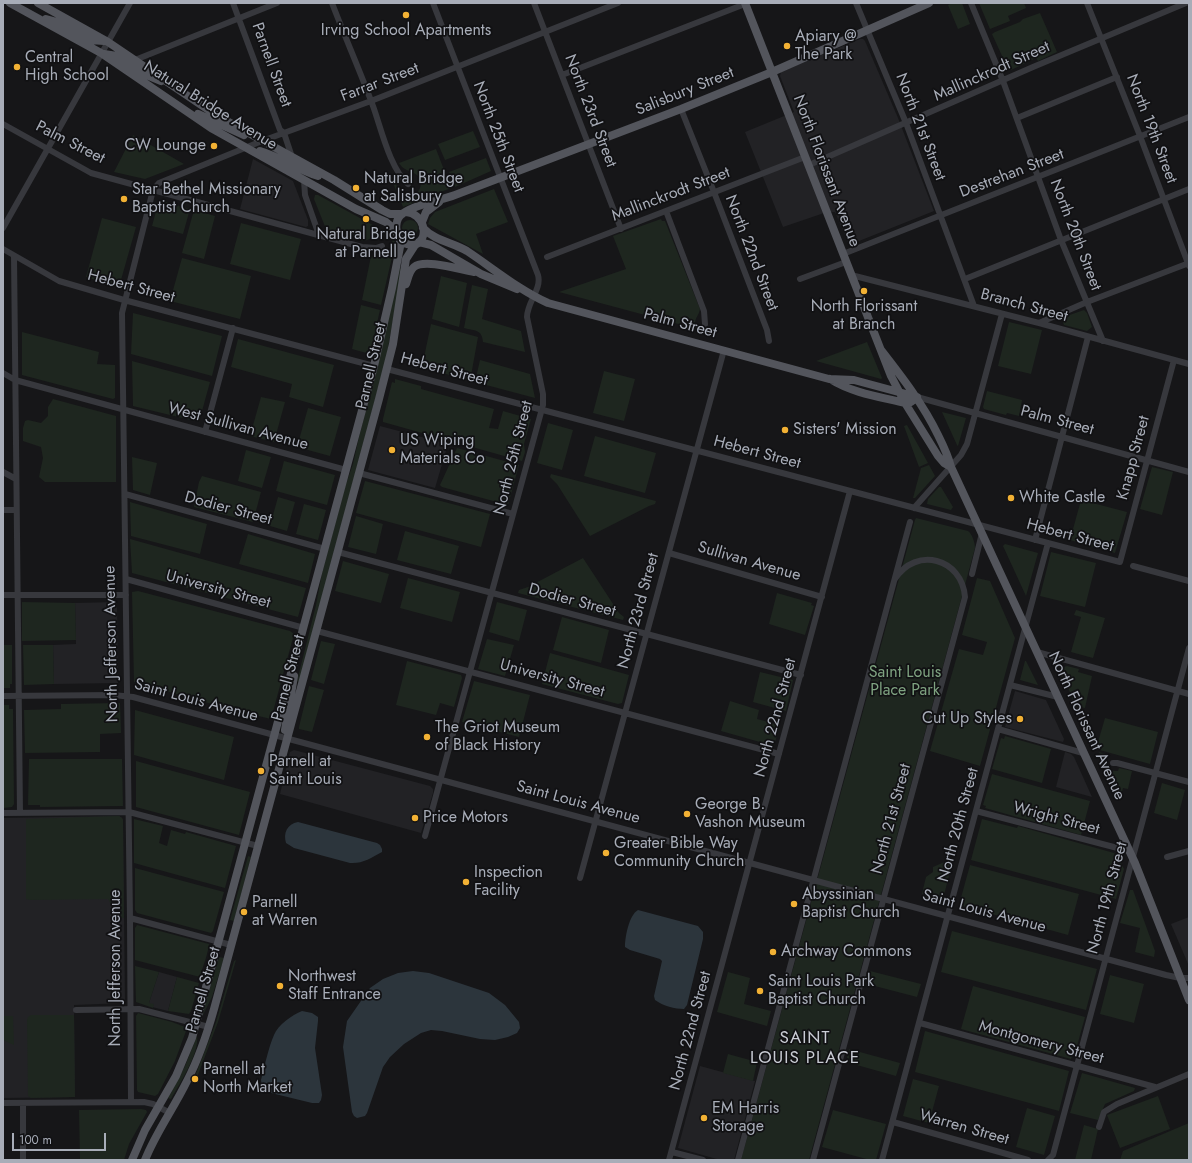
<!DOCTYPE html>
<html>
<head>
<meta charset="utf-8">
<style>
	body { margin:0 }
	#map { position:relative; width:1192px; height:1163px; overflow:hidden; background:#161618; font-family:Jost,sans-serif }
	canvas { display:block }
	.frame { position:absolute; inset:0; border:4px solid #a8adb8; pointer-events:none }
	.scale { position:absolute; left:12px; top:1133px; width:94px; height:18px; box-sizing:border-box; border:2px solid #a8adb8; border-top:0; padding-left:5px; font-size:12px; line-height:14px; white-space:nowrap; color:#a8adb8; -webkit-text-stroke:3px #111113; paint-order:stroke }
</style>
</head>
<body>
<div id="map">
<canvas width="1192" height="1163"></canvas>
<div class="frame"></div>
<div class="scale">100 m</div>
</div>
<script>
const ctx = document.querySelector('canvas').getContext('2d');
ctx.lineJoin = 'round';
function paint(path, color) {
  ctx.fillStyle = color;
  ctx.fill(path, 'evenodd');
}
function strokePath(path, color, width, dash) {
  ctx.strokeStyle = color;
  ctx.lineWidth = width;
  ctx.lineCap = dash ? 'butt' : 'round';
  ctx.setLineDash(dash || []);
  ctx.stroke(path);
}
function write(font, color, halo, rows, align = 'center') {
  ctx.font = font + ' Jost,sans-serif';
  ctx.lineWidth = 3.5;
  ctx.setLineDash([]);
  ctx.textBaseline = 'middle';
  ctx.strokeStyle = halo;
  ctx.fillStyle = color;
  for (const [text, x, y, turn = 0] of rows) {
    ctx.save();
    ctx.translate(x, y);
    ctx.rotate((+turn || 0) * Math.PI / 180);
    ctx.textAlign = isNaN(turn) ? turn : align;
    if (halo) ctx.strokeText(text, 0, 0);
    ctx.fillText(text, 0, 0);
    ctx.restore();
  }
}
paint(new Path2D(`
	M860,39h3l2,2 33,77 36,93 -85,34 -14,-33h-8l-44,15 -38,-95 49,-20 -14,-36 1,-4z
	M253,159l40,22 15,39v6l-2,1 -66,-18z
	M380,426l68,18 -13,44 -67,-18z
	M117,602l1,81 -64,1 -1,-39 23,-1 -1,-41z
	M1015,691l31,9 18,39 -1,3 -58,-15z
	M294,750l136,36 3,3v4l-12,40 -141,-39 10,-42z
	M1065,752l6,2 3,3 18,40 -36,-10z
	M119,816l3,2 1,2 2,183 -51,2 1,92 -72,1v-280z
	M1189,917v49l-18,-42z
	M159,972l18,5 -9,34 -20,-5z
	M700,1066l55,15 -21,79h-14l-42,-12z`), '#222225');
paint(new Path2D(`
	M952,3h10l8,21 -12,5 -10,-24z
	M979,3h45l2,5 -18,8 2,5 -20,8z
	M1040,13l17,39 -19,9 -2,-3 -25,12 -1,-1h-2l-16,-35 3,-2 25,-10 3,-3z
	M473,131l7,16 -35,13 -7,-16z
	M133,135l51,29 -39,15 -31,-7z
	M436,149l15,39 -48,19 -10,-24 2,-1c10,25 32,10 24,-4 -4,-8 -14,-5 -20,-15z
	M486,158l5,13 -36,16 -6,-15z
	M494,189l14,33 -32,12 7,20 -55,-30 2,-6 5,-6z
	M315,195h3l73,40 3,4 1,5 -14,61 -19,-5 9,-44 12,1 7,-2c6,-10 3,-21 -9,-22 -8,2 -12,9 -20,8v-2l-35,-10 -12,-30z
	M159,200l31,9 -7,25 -31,-8z
	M194,210l21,6 -11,43 -22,-6z
	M102,218l34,9 -17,60 -33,-10z
	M661,219l1,2h3l35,88c-2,10 -10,12 1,21l-142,-38 67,-23 -13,-33z
	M402 228a8 8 0 1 1 16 0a8 8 0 1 1-16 0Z
	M241,223l60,16 -11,41 -60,-16z
	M182,258l69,18 -11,43 -70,-18z
	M399,268l3,1 -16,90 -87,323 -2,-1 19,-76 6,-32 24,-89 7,-20 6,-27 22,-84z
	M441,276l26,7 -8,44 -27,-8z
	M472,285l16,4 -6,30 39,12 4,21 -42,-10c-1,-13 -8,-11 -19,-14z
	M361,305l19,5 -10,44 -18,-5z
	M1084,310l3,3 5,14 -5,4 -23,-6 -3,-7z
	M133,313l89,23 -10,40 -81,-22z
	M1009,322l33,8 -11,44 -33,-8z
	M431,324l47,13 -8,44 -48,-14z
	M22,332l77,20 -2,12 18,1v33l-2,1 -91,-24z
	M238,339l96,26 -11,42 -34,-10 3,-13 -61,-17z
	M867,342l15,36 -1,1 -65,-18z
	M480,360l50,14 5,24 -60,-16z
	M132,361l78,21 -11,40 -66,-16z
	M604,371l31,8 -11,42 -31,-8z
	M395,379l26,7v3l73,20 -5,19 9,1 5,-18 28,8 -7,25 1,8 -3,9 -139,-39v-3l9,-37 3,1z
	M987,391l35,9 -3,16 -12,-3 -1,2 -22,-6 -1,-2z
	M261,397l24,5 -11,40 -24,-6z
	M53,399l63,17v66h-71l-6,-5 4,-19 -2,-11 -18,-6v-13l2,-7 3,-1 13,3 7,-7v-9z
	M308,408l33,9 -11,39 -33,-9z
	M942,412l24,6 -8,28 -1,-1z
	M548,423l25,7 -11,40 -25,-7z
	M907,425l21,38 -9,4 -15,-41z
	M595,436l61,17 -11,40 -61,-17z
	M457,448l62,17 -11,40 -66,-18 -2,-2z
	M246,450l25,7 -9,31 -24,-7z
	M132,457l25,6 -7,32 -17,-5z
	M284,461l51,14 -8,30 -51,-14z
	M929,465l6,11 -20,22h-2l8,-30z
	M1152,467l21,5 -11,43 -22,-6z
	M551,474l105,27 -1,3 -6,2 -59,30 -33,-52 -7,-7z
	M202,476l59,16 -8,30 -59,-15 5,-25z
	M365,481l125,33 -9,33 -125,-34z
	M939,487h2l12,20 -2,3 -24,-6 1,-5z
	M278,497l17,5 -8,29 -17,-5z
	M1081,500l46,12 -12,41 -45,-13z
	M130,502l77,22 -7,30 -69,-18z
	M304,504l22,6 -8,30 -22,-6z
	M356,516l27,8 -7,30 -28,-7z
	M916,518l52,13c4,3 7,11 7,17l-166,612h-68l174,-640z
	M405,531l54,15 -8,28 -54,-14z
	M248,534l67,20 -7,29 -69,-19z
	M130,539l176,49 -8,29 -166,-44z
	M1005,544l33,9 -12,43 -23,-50z
	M1051,552l45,11 -11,44 -45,-11z
	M583,558l36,55 5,4 -1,3 -105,-27 1,-3 9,-3z
	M343,561l46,13 -8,29 -46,-12z
	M408,578l52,14 -8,30 -52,-14z
	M977,578l13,3 25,57 -35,128 -50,-15 29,-102 24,6 4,-13 -25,-7z
	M138,591l152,40 4,3 -23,85 -38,-9 -99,-28 -2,-90z
	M777,593l35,10 -1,2 3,1 -9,29 -36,-11z
	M22,602l53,1 1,37 -54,1z
	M497,602l30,8 -8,31 -30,-9z
	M1076,610l29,8 -12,40 -22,-6 10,-35 -7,-2z
	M562,617l47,13 -8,33 -48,-13z
	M487,639l27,6 -9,31 -27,-7z
	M321,641l14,3 -11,40 -13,-4z
	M3,645h9v39h-2v4h-7z
	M23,645h30l1,39 -30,1z
	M550,653l79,22 -7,28 -4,1 -76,-20z
	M407,661l54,14 1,3 -8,29 -14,-4 -4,12 -40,-10z
	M1025,661h1l12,24 -18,-5z
	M1067,666l12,3 -1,3 14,4 -7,32 -10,-2 -9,-24 -5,-6 3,-9z
	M760,672l33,8 -7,31 -33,-9z
	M474,681l56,14 -11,42 -57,-15z
	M309,686l15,4 -12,42 -13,-3v-2z
	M730,701l29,9 -2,9 23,6 -6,21 -53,-15z
	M120,703l1,30 -21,1v18l-75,1 -1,-43 37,-1v-5z
	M3,705h6v4h4l1,95 -2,3 -9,1z
	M135,710l99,27 -10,43 -90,-25z
	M1105,718l53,14 -8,32 -54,-15z
	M1005,736l46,13 -9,34 -50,-14 9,-31 3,1z
	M1099,752l7,2c-3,10 1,18 12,17l1,-3 13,3 -4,18 -5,-1 -3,11z
	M29,759h93l1,47 -83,1v-2h-12z
	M136,761l114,31 -11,43 -103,-28z
	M992,774l98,27 -9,34 -96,-27 1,-2 -3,-1z
	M1162,783l23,7 -8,30 -23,-7z
	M119,816l3,2 1,2 1,98h-8l-3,-1 -1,-11 -4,-7 -78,1 -4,-1v-80z
	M134,819l29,7 -4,17 8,3 4,-16 14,4 1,-2 50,14 -11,42 -91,-25z
	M982,819l35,9 1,-2 96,27 2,2h1l7,14 -8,30 -145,-39z
	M248,856l3,1 -17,64 -4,-1z
	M949,860h4l-10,39 -21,-5 3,-13 1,-4 7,-5v-5z
	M970,865l109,29 -11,41 -109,-30z
	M135,868l89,24 -11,39 -2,2 -74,-20 -2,-3z
	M1130,890h3l22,61 -1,6 -19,-5 5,-24 -20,-5z
	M137,925l72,19c-1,10 -6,22 -9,33l-65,-17v-32z
	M952,931l145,38 -11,41 -145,-38z
	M219,957l5,1 -12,39 -9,18h-2z
	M236,960l-18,62 -22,58 -2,-1 22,-57 18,-61z
	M135,966l24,6 -10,31 5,1 -1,4 -17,-6z
	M870,971l51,13 -4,13 -50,-13z
	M728,972l22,6 -6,26 27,7 -4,15 -50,-14z
	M1110,975l34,9 -10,39 -34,-9z
	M177,977l22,6 -8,28 -2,3 -21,-3z
	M973,986l112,31 -11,40 -2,-1 -1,3 -110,-30z
	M138,1013l34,9 13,5 1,4 -11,30 -17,33 -3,2 -17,-4 -1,-2 -1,-74z
	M31,1015h43l1,82 -44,1 -3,-2 -1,-76 1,-3z
	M3,1016h10l1,29 -11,-5z
	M925,1031l144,40 -10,40 -144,-39z
	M197,1036c3,16 -18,49 -26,63l-3,-1 17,-32z
	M849,1049l51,14 -4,13 -50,-14z
	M728,1054l29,8 -4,19 -30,-8z
	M1082,1073l53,15 -1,3 -29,13 -7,16 -28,-7z
	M913,1079l26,7 -10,37 -26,-7z
	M1158,1096l12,33 -50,19 -13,-33z
	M1027,1108l28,8 -11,39 -28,-8z
	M141,1109l5,1 1,2 -18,32 -5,16h-44l-1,-50z
	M833,1110l53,14 -10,36h-6l-48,-13z
	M1189,1123v37h-69l3,-9z
	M1084,1125l14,4 -7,31h-16z`), '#1e261f');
paint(new Path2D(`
	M298,822l79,21 3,2 2,4v3c-11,6 -20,12 -32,11l-56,-15 -8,-5c-3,-10 1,-19 12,-21z
	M638,910l60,16 5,6v7l-16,66 -3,4c-9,0 -21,-3 -29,-9l-1,-4 8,-35 -2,-2 -30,-9 -5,-3c0,-10 4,-32 13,-37z
	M413,971l16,2 60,20 16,12 14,17 1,6 -3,5 -9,4 -13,3 -15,-1 -38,-8 -11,-1 -10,3 -17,11 -14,13 -7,10 -16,46 -2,3 -8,2 -3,-2 -2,-4 -9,-65 4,-26 23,-33 13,-9 15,-6z
	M302,1011l10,2 6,4v4l-3,27 7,47 -1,5 -2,3h-7l-45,-11 -5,-5 -1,-7c4,-15 7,-31 13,-45 4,-10 18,-20 28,-24z`), '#2c353c');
strokePath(new Path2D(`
	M233,3l47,127 4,3 8,24
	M332,3c13,34 28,68 41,103 8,22 17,63 35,78
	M534,3l87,226
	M856,3l50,120 68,183
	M971,3l32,78 58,159 42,101
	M1087,3l53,133 49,130
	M135,60l142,-57
	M562,75l183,-71
	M681,109l33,83 53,138 2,11
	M1017,118l100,-41
	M3,124l88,49 271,74 14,1 6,-2
	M809,165l224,-98 153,-64
	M304,180l1,15 14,40
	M666,211l38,100 1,13
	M3,228l127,-225
	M3,249l56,32 65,19 250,66
	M843,254l346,-137
	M14,256l6,557
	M547,257l258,-100
	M851,275l188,48 150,41
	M800,279l46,-17
	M965,279l224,-90
	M1039,323l48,-21 102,-39
	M387,369l733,193 54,-202
	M3,373l12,7 331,90
	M917,397l272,75
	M205,432l28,-104
	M3,472l13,7
	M359,473l154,41
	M125,494l200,55
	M914,508l47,-53 6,-11 35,-130
	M3,510h13
	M1035,540l53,-203
	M338,552l463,123
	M669,553l153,44
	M1133,566l56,15
	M972,574l10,-41
	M126,579l178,49
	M3,595h123
	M317,631l462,123
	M1037,652l152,42
	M1010,685l48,12
	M3,696l110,-1 20,2 1033,278 14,3h9
	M998,729l85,24
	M1113,763h4l72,19
	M976,811l153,40
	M3,813l126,-1 129,34
	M425,836l118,-431v-11l-16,-77c0,-15 15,-28 11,-42l-105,-272
	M1167,857l22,-6
	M580,878l144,-528
	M130,918l101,27
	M76,1010l63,-1 70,18
	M920,1023l235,64
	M131,1102l-1,-184 -8,-605 31,-123 6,-7 103,-42 109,-40 247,-98
	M3,1103l141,-1 9,2 17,9
	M23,1103v57
	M893,1122l135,38
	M1099,1127l5,-15 13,-8 72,-30
	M672,1152l31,8
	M669,1160l181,-669
	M738,1160l172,-638
	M813,1160l152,-563c-3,-39 -49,-51 -70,-18
	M882,1160l166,-617
	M1048,1160l5,-5 136,-507`), '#37383d', 6);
strokePath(new Path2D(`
	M10,3l91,50 110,75 145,81 30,13 11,9
	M38,3l70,39 108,73 118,65 48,30 8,4h12
	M745,3l146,373 14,27 33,53 6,7 7,4
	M46,19l11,3 33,18 14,1
	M104,54l13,2 32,20 12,5
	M198,114l46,21
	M260,151c21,6 38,19 58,25
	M406,212c17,1 25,25 9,33 -6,0 -13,-1 -16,-7 -4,-7 -4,-19 3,-24 14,-10 37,-13 53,-19l226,-86 91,-37 157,-69
	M422,222l4,-10 13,-10
	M423,228c12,13 29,14 44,23 27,18 52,39 81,52l281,76 25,1 63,17
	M419,242l12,3 50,29 36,15
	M406,284c2,-5 3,-13 8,-17 11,-9 47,3 60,5
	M881,350c21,27 42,54 57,85 5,10 10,20 13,32l184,396 54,137
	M830,379c22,14 50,18 75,24l6,-1 6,-5
	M285,730l9,-54
	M132,1160l13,-30 31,-54 16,-38 31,-113 151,-559 18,-78 8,-41v-8
	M145,1160c11,-28 29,-52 42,-79 12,-23 20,-47 27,-72l165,-610 14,-55 13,-85 9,-14`), '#53555c', 8);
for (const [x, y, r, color] of [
	[406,15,4,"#f2b134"],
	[787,46,4,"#f2b134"],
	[17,67,4,"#f2b134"],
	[214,146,4,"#f2b134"],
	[356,188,4,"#f2b134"],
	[124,199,4,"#f2b134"],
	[366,219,4,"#f2b134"],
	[864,291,4,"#f2b134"],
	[785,430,4,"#f2b134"],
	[392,450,4,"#f2b134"],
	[1011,498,4,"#f2b134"],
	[1020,719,4,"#f2b134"],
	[427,737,4,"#f2b134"],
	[261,771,4,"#f2b134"],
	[687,814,4,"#f2b134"],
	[415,818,4,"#f2b134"],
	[606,853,4,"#f2b134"],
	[466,882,4,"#f2b134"],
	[794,904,4,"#f2b134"],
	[244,912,4,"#f2b134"],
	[773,952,4,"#f2b134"],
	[280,986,4,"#f2b134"],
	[760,991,4,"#f2b134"],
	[195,1079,4,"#f2b134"],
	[704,1118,4,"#f2b134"]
]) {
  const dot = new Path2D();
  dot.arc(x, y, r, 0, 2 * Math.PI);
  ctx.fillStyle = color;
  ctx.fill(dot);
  strokePath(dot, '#111113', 1.5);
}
write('16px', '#a8adb8', '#111113', [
	["Irving School Apartments",406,31,"center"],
	["Apiary @",795,37],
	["The Park",795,55],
	["Central",25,58],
	["High School",25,76],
	["CW Lounge",206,146,"right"],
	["Natural Bridge",364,179],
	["at Salisbury",364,197],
	["Star Bethel Missionary",132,190],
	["Baptist Church",132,208],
	["Natural Bridge",366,235,"center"],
	["at Parnell",366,253,"center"],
	["North Florissant",864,307,"center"],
	["at Branch",864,325,"center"],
	["Sisters' Mission",793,430],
	["US Wiping",400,441],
	["Materials Co",400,459],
	["White Castle",1019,498],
	["Cut Up Styles",1012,719,"right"],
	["The Griot Museum",435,728],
	["of Black History",435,746],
	["Parnell at",269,762],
	["Saint Louis",269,780],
	["George B.",695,805],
	["Vashon Museum",695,823],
	["Price Motors",423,818],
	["Greater Bible Way",614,844],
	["Community Church",614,862],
	["Inspection",474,873],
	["Facility",474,891],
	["Abyssinian",802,895],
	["Baptist Church",802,913],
	["Parnell",252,903],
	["at Warren",252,921],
	["Archway Commons",781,952],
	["Northwest",288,977],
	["Staff Entrance",288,995],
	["Saint Louis Park",768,982],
	["Baptist Church",768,1000],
	["Parnell at",203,1070],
	["North Market",203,1088],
	["EM Harris",712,1109],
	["Storage",712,1127]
], 'left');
write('16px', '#a8adb8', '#111113', [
	["Parnell Street",271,65,70],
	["Mallinckrodt Street",992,72,-24],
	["Farrar Street",380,83,-21],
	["Salisbury Street",685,92,-22],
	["Natural Bridge Avenue",210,106,32],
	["North 23rd Street",590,111,69],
	["North 21st Street",920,127,69],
	["North 19th Street",1151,129,69],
	["North 25th Street",498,137,69],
	["Palm Street",70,143,27],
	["North Florissant Avenue",826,171,69],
	["Destrehan Street",1012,174,-21],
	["Mallinckrodt Street",671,195,-21],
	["North 20th Street",1075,235,69],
	["North 22nd Street",751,253,69],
	["Hebert Street",131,287,15],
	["Branch Street",1024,306,15],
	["Palm Street",680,324,15],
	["Parnell Street",372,366,-77],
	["Hebert Street",444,370,15],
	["Palm Street",1057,421,15],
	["West Sullivan Avenue",238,427,15],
	["Hebert Street",757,453,15],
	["North 25th Street",514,458,-76],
	["Knapp Street",1134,458,-75],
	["Dodier Street",228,509,15],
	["Hebert Street",1070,536,15],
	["Sullivan Avenue",749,562,16],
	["University Street",218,590,15],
	["Dodier Street",572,601,15],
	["North 23rd Street",639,611,-75],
	["North Jefferson Avenue",112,644,-91],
	["Parnell Street",289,678,-75],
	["University Street",552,679,15],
	["Saint Louis Avenue",196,701,15],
	["North 22nd Street",776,718,-75],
	["North Florissant Avenue",1086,726,65],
	["Saint Louis Avenue",578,803,15],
	["North 21st Street",892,819,-75],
	["Wright Street",1056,819,15],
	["North 20th Street",959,825,-75],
	["North 19th Street",1108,898,-75],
	["Saint Louis Avenue",984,912,15],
	["North Jefferson Avenue",116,968,-90],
	["Parnell Street",204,990,-74],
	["North 22nd Street",691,1031,-75],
	["Montgomery Street",1041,1043,15],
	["Warren Street",964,1128,16]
]);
write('16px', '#7fa381', '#111113', [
	["Saint Louis",905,673],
	["Place Park",905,691]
]);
ctx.letterSpacing = '1px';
write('17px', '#c9ccd4', '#111113', [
	["SAINT",805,1039],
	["LOUIS PLACE",805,1059]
]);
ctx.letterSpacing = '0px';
</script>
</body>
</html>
